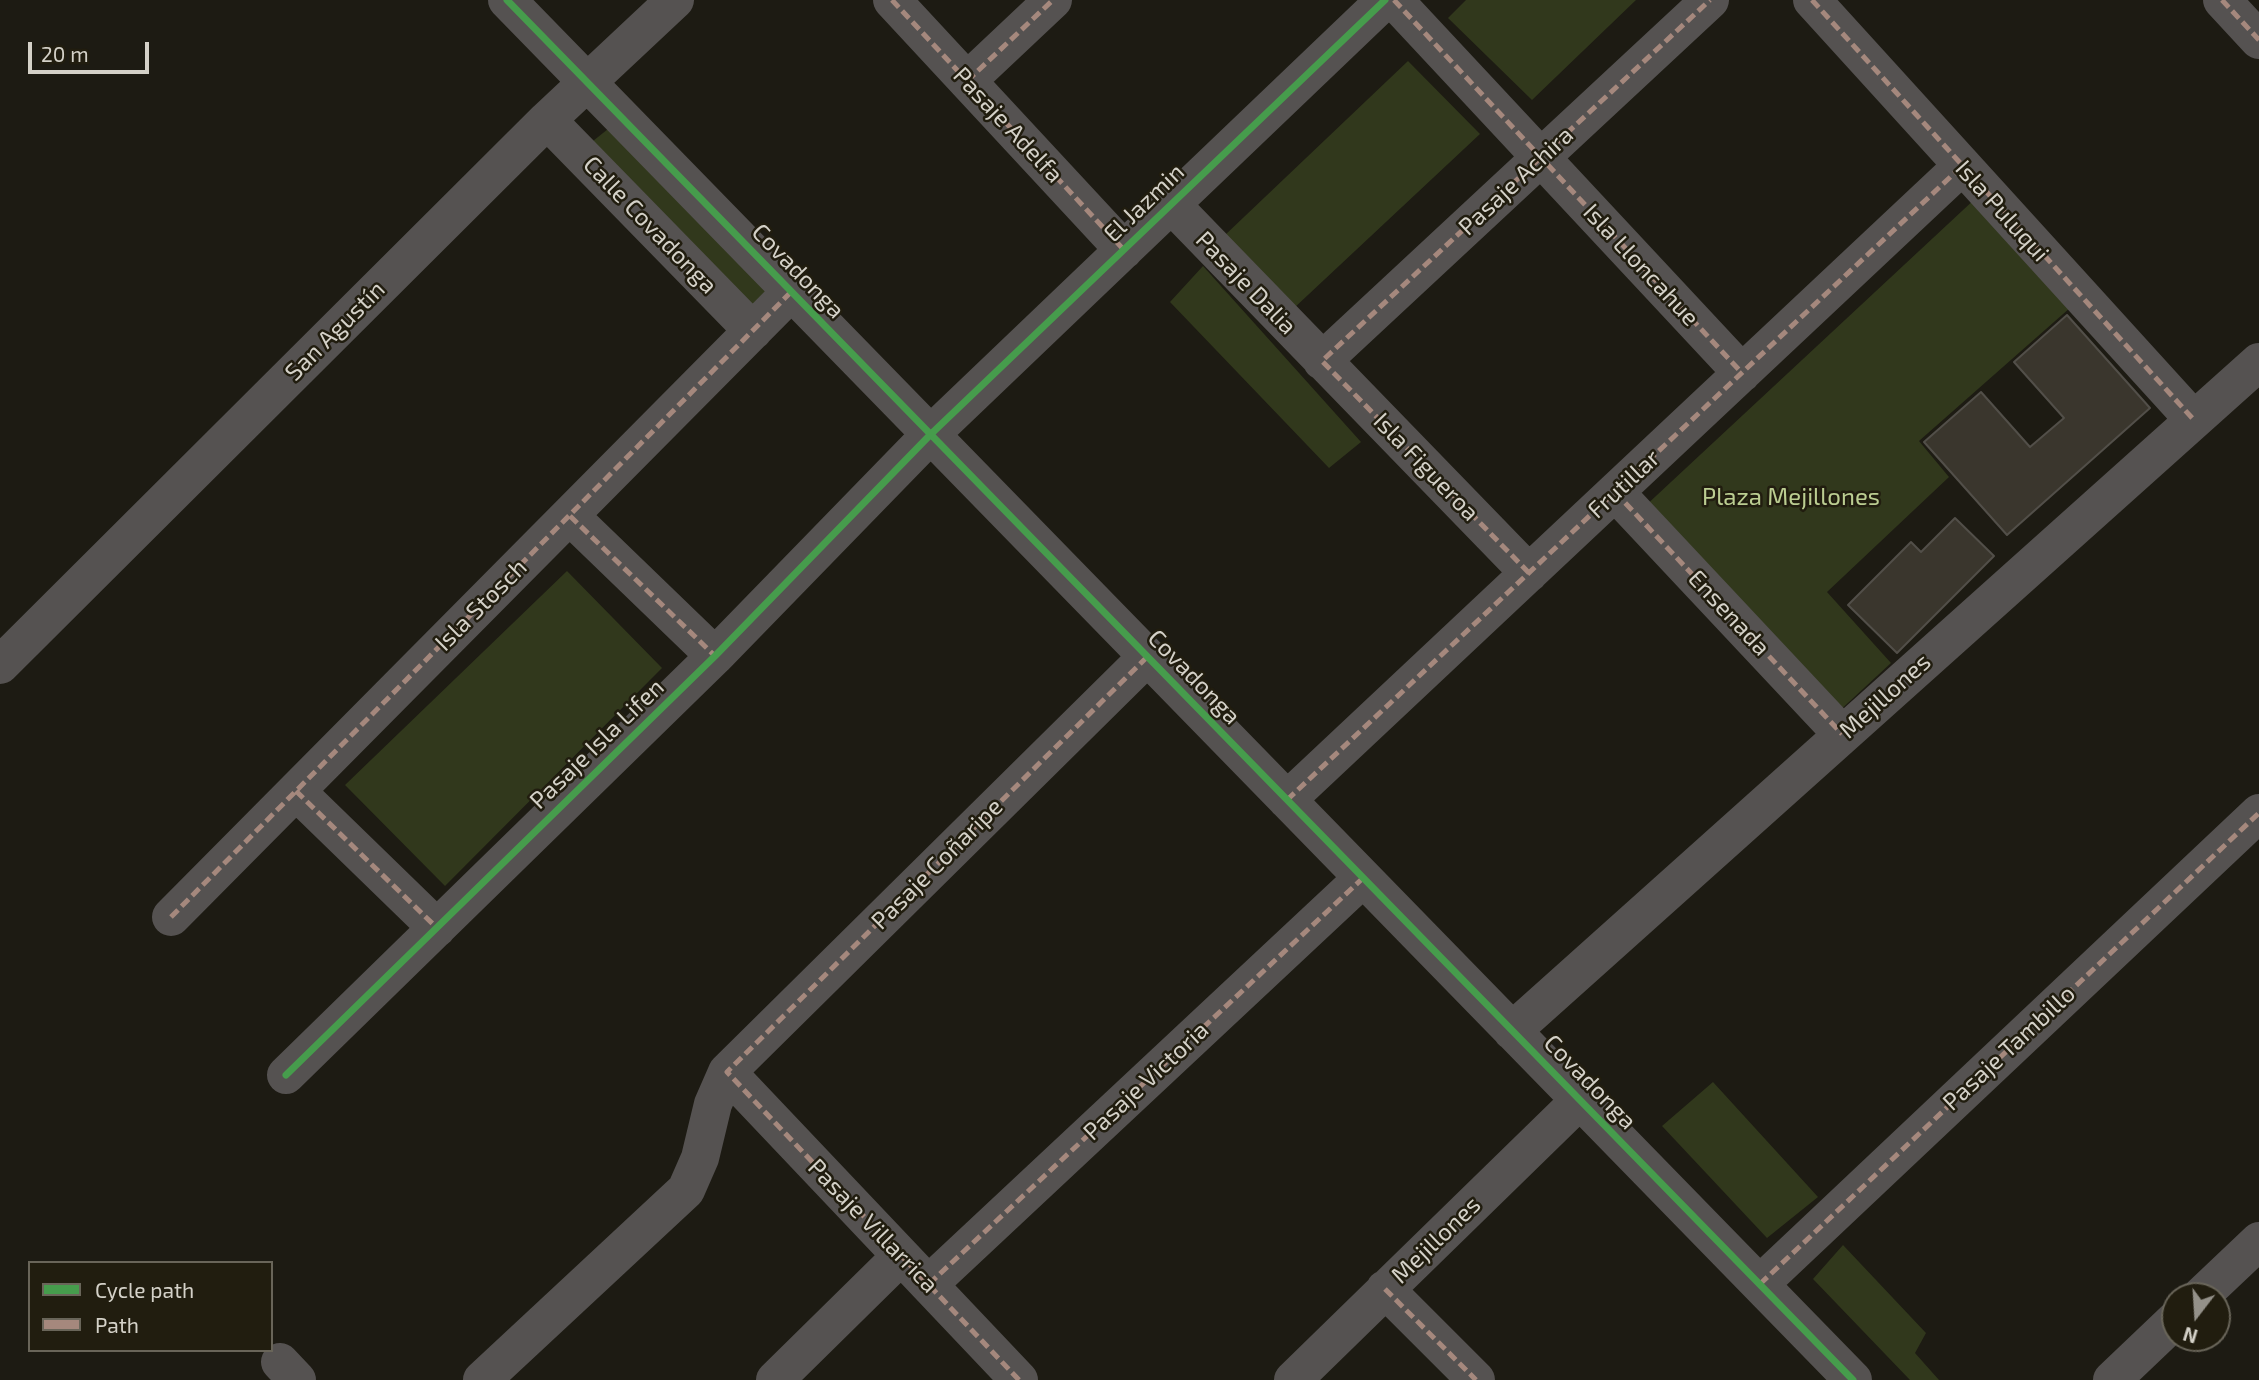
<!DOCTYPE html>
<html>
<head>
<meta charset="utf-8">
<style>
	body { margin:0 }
	#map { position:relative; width:2259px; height:1380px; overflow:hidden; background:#1d1b13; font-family:"Exo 2",sans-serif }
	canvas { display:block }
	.legend { position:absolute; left:28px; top:1261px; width:245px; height:91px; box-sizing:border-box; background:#211d0f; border:2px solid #696559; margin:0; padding:9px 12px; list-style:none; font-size:21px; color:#d4d1c8 }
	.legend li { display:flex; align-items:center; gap:14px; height:35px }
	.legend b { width:35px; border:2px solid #696559 }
	.north { position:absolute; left:2161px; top:1282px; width:70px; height:70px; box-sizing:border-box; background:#211d0f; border:2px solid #696559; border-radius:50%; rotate:197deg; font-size:19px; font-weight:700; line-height:28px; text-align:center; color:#d4d1c8 }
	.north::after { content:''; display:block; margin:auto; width:24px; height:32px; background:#949189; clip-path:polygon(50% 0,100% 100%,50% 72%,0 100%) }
	.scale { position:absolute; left:28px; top:42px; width:121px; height:32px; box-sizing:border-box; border:4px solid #d4d1c8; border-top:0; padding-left:9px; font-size:21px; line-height:24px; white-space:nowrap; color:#d4d1c8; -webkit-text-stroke:5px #211d0f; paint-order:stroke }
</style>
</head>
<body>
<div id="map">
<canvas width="2259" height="1380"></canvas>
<ul class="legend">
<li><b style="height:9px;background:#469c4c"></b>Cycle path</li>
<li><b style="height:9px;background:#a5887d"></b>Path</li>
</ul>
<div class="north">N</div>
<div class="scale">20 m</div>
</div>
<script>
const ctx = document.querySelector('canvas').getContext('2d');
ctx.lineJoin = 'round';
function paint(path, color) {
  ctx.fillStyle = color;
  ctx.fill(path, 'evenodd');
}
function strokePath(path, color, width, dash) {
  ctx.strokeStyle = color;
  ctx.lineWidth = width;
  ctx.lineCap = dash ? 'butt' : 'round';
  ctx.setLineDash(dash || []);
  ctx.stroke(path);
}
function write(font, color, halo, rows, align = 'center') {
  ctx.font = font + ' "Exo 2",sans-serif';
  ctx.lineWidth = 5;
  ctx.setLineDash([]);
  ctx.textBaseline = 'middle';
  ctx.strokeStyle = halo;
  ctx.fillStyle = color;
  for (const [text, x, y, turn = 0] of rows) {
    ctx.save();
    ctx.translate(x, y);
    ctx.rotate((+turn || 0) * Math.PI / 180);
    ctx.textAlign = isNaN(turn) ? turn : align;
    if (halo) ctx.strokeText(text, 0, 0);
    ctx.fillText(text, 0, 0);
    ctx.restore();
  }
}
paint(new Path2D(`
	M1466,0h170l-104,100 -84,-82z
	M1408,61l72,73 -187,175 -69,-73z
	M618,121l160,170 -22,22 -163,-172z
	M1977,197l94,110 -152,134 30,36 -122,115 64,71 -55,51 -194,-205z
	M1203,266l158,176 -32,26 -159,-166z
	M567,571l95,97 -217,218 -100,-101z
	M1713,1082l105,115 -51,41 -105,-112z
	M1843,1245l83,88 -11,20 24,27h-29l-97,-101z`), '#31381c');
const building = new Path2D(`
	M2067,315l83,93 -143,127 -83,-93 57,-50 49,55 34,-29 -50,-56z
	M1955,518l39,38 -97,97 -49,-48 63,-63 10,10z`);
paint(building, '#3a362d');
strokePath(building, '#524f49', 2);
strokePath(new Path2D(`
	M507,0l1346,1380
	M892,0l232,250
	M1394,0l348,373
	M1812,0l382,420
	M2222,0l37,40
	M967,81l86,-81
	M547,120l206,211
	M1171,204l358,369
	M1322,361l388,-361
	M1615,492l227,242
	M570,516l145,140
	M0,665l547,-545 128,-120
	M296,791l141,137
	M1287,800l674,-633
	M171,917l620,-625
	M1512,1031l747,-669
	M727,1072l292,308
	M286,1075l429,-419 215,-221 455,-435
	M929,1284l434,-406
	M1760,1284l499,-471
	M1385,1289l91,91
	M2201,1296l58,-55
	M280,1362l17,18
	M482,1380l204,-190 14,-32 13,-54 14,-32 420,-415
	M775,1380l126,-124
	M1293,1380l287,-280
	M2112,1380l63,-60`), '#555251', 38);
strokePath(new Path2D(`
	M892,0l232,250
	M1394,0l348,373
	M1812,0l382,420
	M2222,0l37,40
	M967,81l86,-81
	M1615,492l227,242
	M570,516l145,140
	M1529,573l-207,-212 388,-361
	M296,791l141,137
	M1287,800l674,-633
	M171,917l620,-625
	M929,1284l434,-406
	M1760,1284l499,-471
	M1385,1289l91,91
	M1019,1380l-292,-308 420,-415`), '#a5887d', 5, [10, 5]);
strokePath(new Path2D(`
	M507,0l1346,1380
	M286,1075l429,-419 215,-221 455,-435`), '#469c4c', 7);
write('24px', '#d4d1c8', '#211d0f', [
	["Pasaje Adelfa",1008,125,47],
	["Pasaje Achira",1516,181,-43],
	["El Jazmin",1144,203,-44],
	["Isla Puluqui",2002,211,48],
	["Calle Covadonga",650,225,46],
	["Isla Lloncahue",1641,265,47],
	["Covadonga",798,271,46],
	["Pasaje Dalia",1246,283,46],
	["San Agustín",335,331,-45],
	["Isla Figueroa",1426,467,46],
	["Frutillar",1624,484,-43],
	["Isla Stosch",481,605,-45],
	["Ensenada",1729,613,47],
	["Covadonga",1194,677,46],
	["Mejillones",1885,696,-42],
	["Pasaje Isla Lifen",597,744,-44],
	["Pasaje Coñaripe",937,864,-45],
	["Pasaje Tambillo",2009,1048,-43],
	["Pasaje Victoria",1146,1081,-43],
	["Covadonga",1590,1082,46],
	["Pasaje Villarrica",873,1226,46],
	["Mejillones",1436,1240,-44]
]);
write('24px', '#bbcd91', '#211d0f', [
	["Plaza Mejillones",1791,497]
]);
</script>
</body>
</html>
